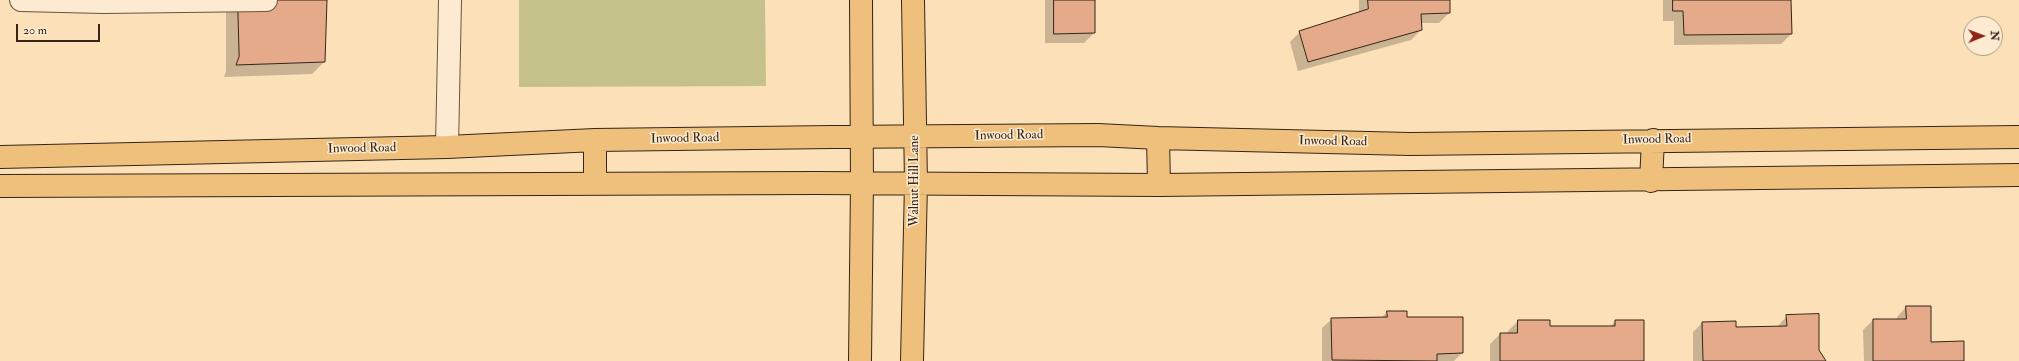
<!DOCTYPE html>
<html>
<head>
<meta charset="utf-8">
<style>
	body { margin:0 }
	#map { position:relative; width:2019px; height:361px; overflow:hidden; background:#fce0b8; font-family:"IM FELL Double Pica",serif }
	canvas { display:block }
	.north { position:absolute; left:1963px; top:16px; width:40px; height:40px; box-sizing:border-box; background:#fdebd1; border:1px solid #ad9c87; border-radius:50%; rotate:89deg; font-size:11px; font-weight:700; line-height:16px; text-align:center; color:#352519 }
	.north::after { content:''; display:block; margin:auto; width:14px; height:18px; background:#8f2418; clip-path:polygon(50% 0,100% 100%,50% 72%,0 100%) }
	.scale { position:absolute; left:16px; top:24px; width:84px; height:18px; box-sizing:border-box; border:2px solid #352519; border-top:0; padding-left:5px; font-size:12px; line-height:14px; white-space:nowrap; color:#352519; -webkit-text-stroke:3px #fdebd1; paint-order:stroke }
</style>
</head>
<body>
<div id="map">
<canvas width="2019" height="361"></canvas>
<div class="north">N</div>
<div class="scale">20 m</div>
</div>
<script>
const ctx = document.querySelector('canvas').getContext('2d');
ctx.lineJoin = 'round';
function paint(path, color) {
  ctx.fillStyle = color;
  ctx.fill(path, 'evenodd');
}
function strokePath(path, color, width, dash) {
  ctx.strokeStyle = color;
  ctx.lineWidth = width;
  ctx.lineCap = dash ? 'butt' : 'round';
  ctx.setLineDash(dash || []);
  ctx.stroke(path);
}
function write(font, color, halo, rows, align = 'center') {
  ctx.font = font + ' "IM FELL Double Pica",serif';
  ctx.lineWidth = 3;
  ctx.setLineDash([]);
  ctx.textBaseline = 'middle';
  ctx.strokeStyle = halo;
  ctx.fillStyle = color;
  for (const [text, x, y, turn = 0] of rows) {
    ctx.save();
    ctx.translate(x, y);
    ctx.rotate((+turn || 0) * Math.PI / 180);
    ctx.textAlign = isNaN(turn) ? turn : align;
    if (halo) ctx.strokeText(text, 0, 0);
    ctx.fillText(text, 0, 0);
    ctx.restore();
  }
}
paint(new Path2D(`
	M519,0h246l1,86 -247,1z`), '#c4c18b');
paint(new Path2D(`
	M226,0h100l-1,61 -13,13 -88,3 2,-6z
	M1045,0h49v33l-10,10h-39z
	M1359,0h90v13l-10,10h-19l1,7 -10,10 -113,31 -8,-29 10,-10 59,-19z
	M1663,0h127l1,34 -10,10 -107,1v-24h-11z
	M1906,307l24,36 33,18h-99l-1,-31 10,-10h24v-3z
	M1387,312h19v6l56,35 -8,8h-132v-33l10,-9 49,-1z
	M1787,316l31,34 7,11h-132v-29l9,-9 33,5 42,-1z
	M1518,321l31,6h61l5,-6 28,40h-153v-17l10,-10h8v-3z`), '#0003');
const building = new Path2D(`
	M238,0h89l-2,62 -89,3 3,-8z
	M1054,0h41v33l-41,1z
	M1368,0h82v13l-29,1 1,16 -114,32 -9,-31 69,-22z
	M1673,0h118l1,34 -108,1 -1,-24h-10z
	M1906,306h25v36l33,-1v20h-91v-42h33z
	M1387,311h20v6h56v36l-26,1v7l-105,-1 -1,-42 56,-1z
	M1819,314v36l7,11h-123l-1,-39 34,-1v6l51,-1 -1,-11z
	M1518,320h32v6h65v-6h29v41h-144v-28h17z`);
paint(building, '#e5aa89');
strokePath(building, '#352519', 1);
const minor = new Path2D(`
	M21,0l82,2 163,-2
	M447,147l3,-147`);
const major = new Path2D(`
	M1158,138l1,47
	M0,157l447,-10 148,-7 237,-3 266,-2 60,3 252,6 609,-7
	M1651,181l2,-41
	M595,183v-43
	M0,186l816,-3 343,2 860,-10
	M860,361l2,-178 -1,-183
	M912,361l4,-178 -3,-183`);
strokePath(minor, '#675441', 24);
strokePath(major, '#352519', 24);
strokePath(minor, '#fdebd1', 22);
strokePath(major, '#eec07c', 22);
write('13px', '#352519', '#fdebd1', [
	["Inwood Road",1009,136,-1],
	["Inwood Road",685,139,-1],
	["Inwood Road",1657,140,-1],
	["Inwood Road",1333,142,1],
	["Inwood Road",362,149,-1],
	["Walnut Hill Lane",915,181,-90]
]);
</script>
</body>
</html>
